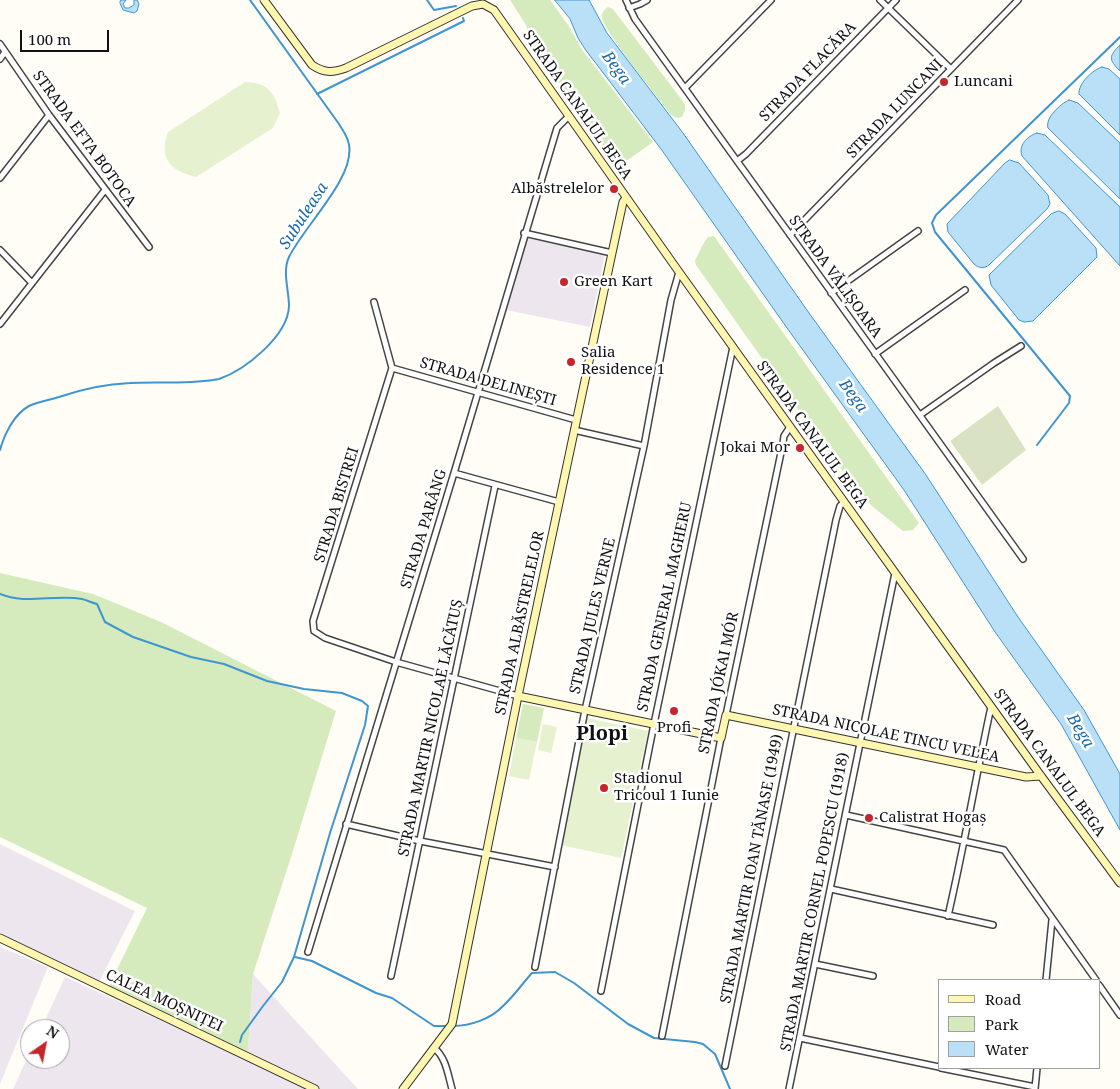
<!DOCTYPE html>
<html>
<head>
<meta charset="utf-8">
<style>
	body { margin:0 }
	#map { position:relative; width:1120px; height:1089px; overflow:hidden; background:#fffdf5; font-family:"Noto Serif",serif }
	canvas { display:block }
	.legend { position:absolute; left:938px; top:979px; width:162px; height:90px; box-sizing:border-box; background:#fff; border:1px solid #a0a0a0; margin:0; padding:6px 9px; list-style:none; font-size:15px; color:#111 }
	.legend li { display:flex; align-items:center; gap:10px; height:25px }
	.legend b { width:25px; border:1px solid #a0a0a0 }
	.north { position:absolute; left:20px; top:1019px; width:50px; height:50px; box-sizing:border-box; background:#fff; border:1px solid #a0a0a0; border-radius:50%; rotate:33deg; font-size:14px; font-weight:700; line-height:20px; text-align:center; color:#111 }
	.north::after { content:''; display:block; margin:auto; width:18px; height:22px; background:#c4262e; clip-path:polygon(50% 0,100% 100%,50% 72%,0 100%) }
	.scale { position:absolute; left:20px; top:30px; width:89px; height:22px; box-sizing:border-box; border:2px solid #111; border-top:0; padding-left:6px; font-size:15px; line-height:18px; white-space:nowrap; color:#111; -webkit-text-stroke:4px #fff; paint-order:stroke }
</style>
</head>
<body>
<div id="map">
<canvas width="1120" height="1089"></canvas>
<ul class="legend">
<li><b style="height:6px;background:#fff6b0"></b>Road</li>
<li><b style="height:14px;background:#d5ebbd"></b>Park</li>
<li><b style="height:14px;background:#b9e0f7"></b>Water</li>
</ul>
<div class="north">N</div>
<div class="scale">100 m</div>
</div>
<script>
const ctx = document.querySelector('canvas').getContext('2d');
ctx.lineJoin = 'round';
function paint(path, color) {
  ctx.fillStyle = color;
  ctx.fill(path, 'evenodd');
}
function strokePath(path, color, width, dash) {
  ctx.strokeStyle = color;
  ctx.lineWidth = width;
  ctx.lineCap = dash ? 'butt' : 'round';
  ctx.setLineDash(dash || []);
  ctx.stroke(path);
}
function write(font, color, halo, rows, align = 'center') {
  ctx.font = font + ' "Noto Serif",serif';
  ctx.lineWidth = 5;
  ctx.setLineDash([]);
  ctx.textBaseline = 'middle';
  ctx.strokeStyle = halo;
  ctx.fillStyle = color;
  for (const [text, x, y, turn = 0] of rows) {
    ctx.save();
    ctx.translate(x, y);
    ctx.rotate((+turn || 0) * Math.PI / 180);
    ctx.textAlign = isNaN(turn) ? turn : align;
    if (halo) ctx.strokeText(text, 0, 0);
    ctx.fillText(text, 0, 0);
    ctx.restore();
  }
}
paint(new Path2D(`
	M526,238l79,16 -15,73 -84,-17z
	M0,844l135,67 -36,71 -99,-49z
	M0,947l48,20 -48,117z
	M253,974l105,115h-345l17,-37v7h30v-30h-19l24,-52 178,81 5,-9z`), '#eee6ef');
paint(new Path2D(`
	M510,0h40l18,25 15,26 70,91 -35,25 -50,-70 -36,-55 -6,-17z
	M608,7l5,2 72,95v6l-3,7 -5,1 -6,-3c-11,-15 -69,-86 -69,-98 -1,-4 3,-8 6,-10z
	M714,236l205,287 -6,7 -10,1 -31,-25 -39,-47 -137,-194 -1,-5c5,-8 7,-16 13,-23z
	M0,573l93,21 68,28 175,89 -45,146 -38,117 -5,75 -5,10 -138,-65 42,-86 -147,-71z
	M523,704l21,4 -7,34 -21,-4z`), '#d5ebbd');
paint(new Path2D(`
	M998,406l28,44 -44,35 -32,-44z`), '#d9e3c4');
paint(new Path2D(`
	M245,82c23,1 29,9 35,31l-7,15 -77,49c-25,-6 -38,-18 -28,-45z
	M587,718l61,13 -27,127 -60,-13z
	M543,724l14,3 -6,26 -13,-3z
	M516,738l21,4 -8,38 -20,-4z`), '#e6f2cf');
const water = new Path2D(`
	M121,0h5l-3,4 2,4h4l5,-3v-5h3l2,4 -2,7 -3,2 -11,-3 -3,-7z
	M555,0h34l18,33 76,100 126,180 117,162 92,142 66,93 36,64v56l-59,-106 -66,-92 -91,-142 -117,-162 -126,-179 -76,-100 -7,-11 -8,-19z
	M1120,45v26c-12,-12 -11,-15 0,-26z
	M1102,67l7,2 11,10v56l-41,-41c-1,-10 13,-24 23,-27z
	M1069,100l9,3 42,40v56l-72,-71c-3,-10 12,-24 21,-28z
	M1037,133l8,2 75,72v59l-98,-110c-4,-10 5,-20 15,-23z
	M1010,160l9,3 29,32 2,9 -3,5 -58,56c-5,4 -11,3 -15,-1l-26,-32 -1,-8 58,-61z
	M1059,211l6,3 31,34 1,9 -64,64 -9,1 -5,-2 -28,-35 -2,-10 62,-61z`);
paint(water, '#b9e0f7');
strokePath(water, '#3f96cf', 1);
strokePath(new Path2D(`
	M427,0l7,10 22,-4
	M317,94l147,-73 -1,-3
	M1037,445l32,-42 1,-7 -135,-164 -3,-9 4,-8 184,-178
	M0,450c4,-15 14,-36 29,-44 9,-4 20,-6 30,-9 23,-8 47,-13 71,-14 29,-2 60,2 89,-4 26,-9 69,-43 70,-73 0,-16 -7,-34 0,-49 15,-31 66,-79 60,-112 -1,-8 -6,-14 -10,-21l-89,-124
	M0,594c25,11 55,0 82,5 5,1 10,4 15,5l8,18 28,15 58,20 33,7 43,17 37,8 38,4 20,8 6,5 -3,19 -35,108 -36,124 -12,25 -19,24 -21,29 -2,7
	M295,957l17,4 64,32 16,5 42,28h14
	M453,1026c17,0 38,-7 50,-20 11,-10 19,-22 29,-33l23,-1 19,11 54,41 26,14 41,4 8,2 12,10 15,35`), '#3f96cf', 2);
const street = new Path2D(`
	M626,0l9,19 388,540
	M880,0l71,69
	M629,8l11,-4 7,-4
	M0,44l49,71 100,132
	M0,59l5,-7
	M685,88l86,-88
	M737,161l9,-7 150,-154
	M0,178l49,-63
	M524,233l88,20
	M790,235l228,-235
	M0,250l32,33
	M831,293l87,-62
	M374,302l18,66 -79,253 1,10 11,7 71,24 122,34
	M0,324l105,-134
	M875,354l90,-64
	M392,368l184,52
	M920,415l74,-52 27,-17
	M574,430l70,16
	M454,473l105,29
	M726,715l57,-272 1,-7 6,-9
	M846,815l158,35 92,130
	M346,824l74,17 135,26
	M831,889l162,36
	M948,916c16,-69 28,-140 43,-209
	M308,952l146,-479 103,-345 11,-11
	M815,964l58,12
	M535,967l50,-257 59,-264 27,-146 8,-28
	M391,976l104,-490
	M1046,980l6,-60
	M1099,985l21,30
	M601,991l53,-267 79,-377
	M662,1036l59,-298
	M800,1038l139,29
	M434,1048c12,9 14,27 18,41
	M725,1066l111,-546 4,-14 4,-4
	M941,1068l94,19
	M789,1089l106,-516
	M1035,1089l2,-21`);
const secondary = new Path2D(`
	M264,0l48,65c12,8 20,8 34,3l126,-62 11,-2 11,6 185,262 362,504 79,107
	M518,696l203,42 5,-23 300,62 15,-1
	M0,938l315,151
	M403,1089l49,-65 66,-328 94,-443 11,-51 3,-4`);
strokePath(street, '#444', 8);
strokePath(secondary, '#333', 9);
strokePath(street, '#fff', 5);
strokePath(secondary, '#fff6b0', 7);
for (const [x, y, r, color] of [
	[944,82,5,"#c4262e"],
	[614,189,5,"#c4262e"],
	[564,282,5,"#c4262e"],
	[571,362,5,"#c4262e"],
	[800,448,5,"#c4262e"],
	[674,711,5,"#c4262e"],
	[604,788,5,"#c4262e"],
	[869,818,5,"#c4262e"]
]) {
  const dot = new Path2D();
  dot.arc(x, y, r, 0, 2 * Math.PI);
  ctx.fillStyle = color;
  ctx.fill(dot);
  strokePath(dot, '#fff', 2);
}
write('15px', '#111', '#fff', [
	["STRADA FLACĂRA",808,72,-46],
	["STRADA CANALUL BEGA",577,105,55],
	["STRADA LUNCANI",895,109,-46],
	["STRADA EFTA BOTOCA",84,139,54],
	["STRADA VĂLIȘOARA",835,277,54],
	["STRADA DELINEȘTI",488,382,16],
	["STRADA CANALUL BEGA",812,435,54],
	["STRADA BISTREI",337,505,-73],
	["STRADA PARÂNG",424,529,-73],
	["STRADA GENERAL MAGHERU",665,607,-78],
	["STRADA JULES VERNE",593,616,-77],
	["STRADA ALBĂSTRELELOR",520,623,-78],
	["STRADA JÓKAI MÓR",719,683,-78],
	["STRADA MARTIR NICOLAE LĂCĂTUȘ",431,728,-78],
	["STRADA NICOLAE TINCU VELEA",886,734,12],
	["STRADA CANALUL BEGA",1049,763,54],
	["STRADA MARTIR IOAN TĂNASE (1949)",752,869,-79],
	["STRADA MARTIR CORNEL POPESCU (1918)",815,902,-79],
	["CALEA MOȘNIȚEI",164,1001,25]
]);
write('15px', '#111', '#fff', [
	["Luncani",954,82],
	["Albăstrelelor",604,189,"right"],
	["Green Kart",574,282],
	["Salia",581,353],
	["Residence 1",581,370],
	["Jokai Mor",790,448,"right"],
	["Profi",674,728,"center"],
	["Stadionul",614,779],
	["Tricoul 1 Iunie",614,796],
	["Calistrat Hogaș",879,818]
], 'left');
write('italic 16px', '#1768a6', '#fff', [
	["Bega",616,68,54],
	["Subuleasa",304,216,-57],
	["Bega",853,396,54],
	["Bega",1080,731,59]
]);
write('bold 20px', '#111', '#fff', [
	["Plopi",602,734]
]);
</script>
</body>
</html>
